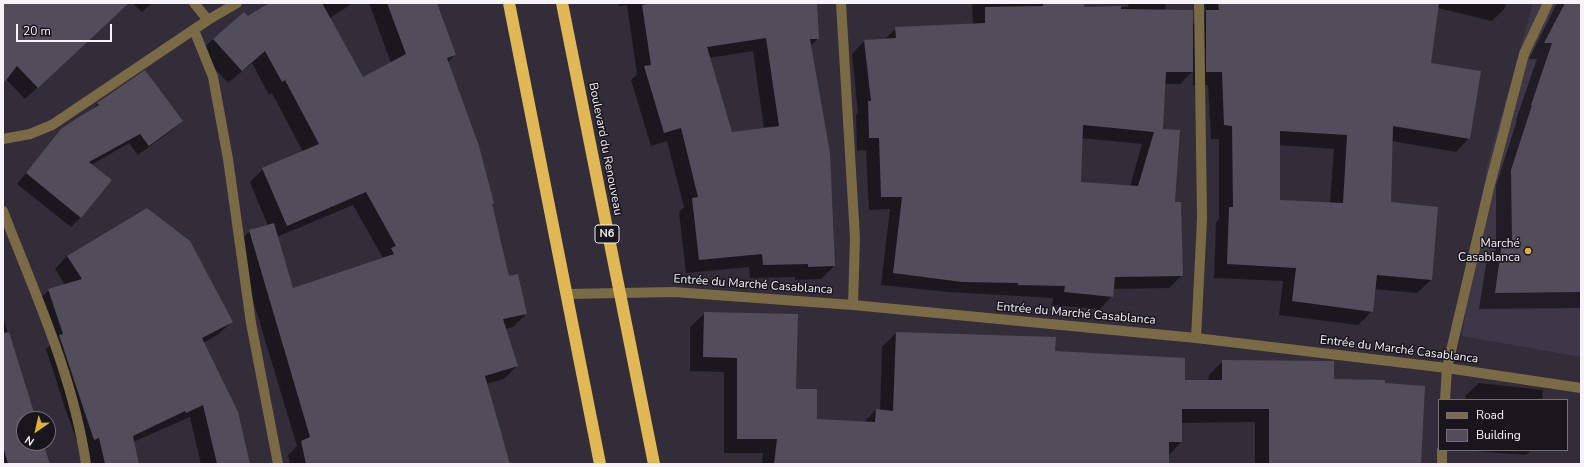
<!DOCTYPE html>
<html>
<head>
<meta charset="utf-8">
<style>
	body { margin:0 }
	#map { position:relative; width:1584px; height:467px; overflow:hidden; background:#322d39; font-family:"Nunito Sans",sans-serif }
	canvas { display:block }
	.frame { position:absolute; inset:0; border:4px solid #f6f3fb; pointer-events:none }
	.legend { position:absolute; left:1438px; top:399px; width:130px; height:52px; box-sizing:border-box; background:#18161c; border:1px solid #716e75; margin:0; padding:5px 7px; list-style:none; font-size:12px; color:#f6f3fb }
	.legend li { display:flex; align-items:center; gap:8px; height:20px }
	.legend b { width:20px; border:1px solid #716e75 }
	.north { position:absolute; left:16px; top:411px; width:40px; height:40px; box-sizing:border-box; background:#18161c; border:1px solid #716e75; border-radius:50%; rotate:214deg; font-size:11px; font-weight:700; line-height:16px; text-align:center; color:#f6f3fb }
	.north::after { content:''; display:block; margin:auto; width:14px; height:18px; background:#deb133; clip-path:polygon(50% 0,100% 100%,50% 72%,0 100%) }
	.scale { position:absolute; left:16px; top:24px; width:96px; height:18px; box-sizing:border-box; border:2px solid #f6f3fb; border-top:0; padding-left:5px; font-size:12px; line-height:14px; white-space:nowrap; color:#f6f3fb; -webkit-text-stroke:3px #18161c; paint-order:stroke }
</style>
</head>
<body>
<div id="map">
<canvas width="1584" height="467"></canvas>
<div class="frame"></div>
<ul class="legend">
<li><b style="height:5px;background:#7a6a45"></b>Road</li>
<li><b style="height:11px;background:#524d5a"></b>Building</li>
</ul>
<div class="north">N</div>
<div class="scale">20 m</div>
</div>
<script>
const ctx = document.querySelector('canvas').getContext('2d');
ctx.lineJoin = 'round';
function paint(path, color) {
  ctx.fillStyle = color;
  ctx.fill(path, 'evenodd');
}
function strokePath(path, color, width, dash) {
  ctx.strokeStyle = color;
  ctx.lineWidth = width;
  ctx.lineCap = dash ? 'butt' : 'round';
  ctx.setLineDash(dash || []);
  ctx.stroke(path);
}
function write(font, color, halo, rows, align = 'center') {
  ctx.font = font + ' "Nunito Sans",sans-serif';
  ctx.lineWidth = 3;
  ctx.setLineDash([]);
  ctx.textBaseline = 'middle';
  ctx.strokeStyle = halo;
  ctx.fillStyle = color;
  for (const [text, x, y, turn = 0] of rows) {
    ctx.save();
    ctx.translate(x, y);
    ctx.rotate((+turn || 0) * Math.PI / 180);
    ctx.textAlign = isNaN(turn) ? turn : align;
    if (halo) ctx.strokeText(text, 0, 0);
    ctx.fillText(text, 0, 0);
    ctx.restore();
  }
}
paint(new Path2D(`
	M1533,3h48v354l-119,-21 25,-170z`), '#3d3748');
paint(new Path2D(`
	M3,3h126l-104,96 -19,-20 -3,4z
	M132,3h20l-10,9z
	M271,3h82l-23,15 32,60 29,-15 -22,-60h67l19,52 -8,8 44,142 17,72 18,37 -13,13 -8,2 12,37 -13,13 -18,5 23,80h-219l-2,-9 9,-9 -61,-202 14,-13 18,-5 -18,-44 13,-13 40,-17 -31,-59 -3,2 -17,-32 -24,20 -28,-31 13,-13zM353,205l30,53 -90,32 -16,-53z
	M618,3h198l2,35 -7,8 23,220 -13,13 -26,1v-3l-45,1 -1,-11 -63,6 -7,-61 5,-5 -17,-66 -16,5 -20,-66 6,-6 -10,-69 -8,1zM753,51l11,78 -32,4 -23,-75z
	M972,3h112v5l44,-1 1,-4h37l-1,7 27,15 13,-13 -1,-9h302l-1,5 -13,13 -54,-13 -8,55 39,75 -13,14 -64,-11 -2,62 41,77 -14,13 -43,-4 -2,22 -14,14 -79,-10 4,-34 -69,-3 2,-56 3,-3v-80h-8l-3,-54h-15v-14l-13,13h-15l-3,46 12,73 8,72 -13,13 -56,1 -1,7 -12,13 -48,-4 1,-7 -104,-6 -68,-7 9,-76 -21,1 -3,-60 -9,1 -1,-36 2,-2 -6,-59 12,-13 21,-2 11,-11 77,-3zM1081,138l61,6 -12,42 -50,-3zM1279,145l55,4 -4,54 -51,-2z
	M1557,3h24v305l-102,1 8,-50 9,-9v-64l21,-66h-1l21,-61h-8z
	M98,103l84,18 -11,10 -33,24 -9,-12 -38,22 -10,52 -10,10 -54,-43 45,-54 28,-18z
	M67,256l165,65 -13,13 -16,9 46,121h-48l-11,-47 -57,25 5,22h-48l-9,-12 -15,-41 -20,-62 4,-4 -14,-42 13,-13 16,-5 -10,-16z
	M705,313l90,77 21,30 48,2 12,-12 4,1 2,-64 14,-14 158,19 130,29h24l1,-6 14,-14h99l11,1v18l51,4 36,80h-165v-42l-74,1v19l-13,14v8h-406l1,-11h-39v-81l-34,-1v-44z
	M3,317l32,102h-11v24h18l7,21h-46z
	M1479,383l64,7 -1,10h-77l1,-5z
	M1462,450h69l-5,5z`), '#0007');
paint(new Path2D(`
	M3,3h126l-91,85 -21,-22 -14,18z
	M269,3h53l41,74 43,-23 -19,-51h50l19,52 -9,3 32,88 15,57 -2,1 17,72 9,-2 9,40 -24,5 15,47 -33,10 25,88h-204l-5,-23 9,-4 -61,-207 25,-7 19,65 101,-34 -3,-6 5,-2 -30,-54 -79,34 -25,-58 57,-24 -34,-64 -3,2 -17,-31 -23,20 -29,-32 31,-27 4,4z
	M655,3h162l2,36h-9l20,114 5,113 -27,1v-3l-45,1 -1,-11 -63,6 -7,-62 6,-1 -17,-69 -17,5 -20,-67 7,-1 -9,-60zM766,38l13,88 -47,6 -25,-85z
	M1043,3h41v4l37,-1v3l72,1v62h-27l-3,57 17,1 -5,72h6l2,74 -68,1 -2,20 -49,-5 1,-6 -47,-1v-2l-56,-1 -69,-9 9,-76h-21l-2,-59h-10l-1,-37h3l-7,-61 32,-2 -1,-11 90,-4v-16l58,-1zM1083,125l71,7 -16,54 -57,-4z
	M1218,3h221l-8,60 50,8 -11,68 -77,-13 -2,76 47,5 -6,73 -55,-5 -4,37 -81,-11 4,-33 -69,-4 2,-57h4l-1,-81 -8,-1 -2,-53h-16v-62h13zM1280,131l67,4 -4,68 -63,-3z
	M1565,3h16v289l-86,1 7,-51h10l-1,-72 21,-65h-1l21,-62h-8z
	M145,70l38,51 -34,25 -9,-12 -51,28 23,18 -31,38 -55,-45 35,-44 18,-12 20,-12 -2,-2z
	M147,208l43,33 43,81 -31,16 36,74 12,52h-33l-14,-59 -17,8 -1,-2 -52,25 6,28h-34l-6,-26 -5,2 -35,-105 4,-1 -15,-45 34,-10 -15,-23z
	M704,312l94,2 -2,75h21v30l58,3 1,-13 17,2 3,-79 160,5 -1,14 130,7v22h37v-20l112,1v18l51,1v3l40,3 -4,78h-152v-55h-87v33h-13v22h-395l3,-25h-40v-81l-34,-1z
	M9,332l27,87h-12v24h19l7,21h-42l-5,-18v-113z`), '#524d5a');
strokePath(new Path2D(`
	M194,3l14,17
	M841,3l14,235 -2,67
	M194,30l19,47 15,82 23,164 27,141
	M3,139l27,-5 22,-9 156,-105 29,-17
	M3,211c32,83 70,164 83,253
	M567,294l107,-2 179,13 343,33 251,30 134,20
	M1196,338l6,-119 -3,-216
	M1445,400l2,-32 42,-180 35,-134 24,-51
	M1442,464v-14`), '#7a6a45', 10);
strokePath(new Path2D(`
	M509,3l91,461
	M562,3l92,461`), '#e0b956', 12);
for (const [x, y, r, color] of [
	[1528,251,4,"#deb133"]
]) {
  const dot = new Path2D();
  dot.arc(x, y, r, 0, 2 * Math.PI);
  ctx.fillStyle = color;
  ctx.fill(dot);
  strokePath(dot, '#18161c', 1.5);
}
for (const [x, y, w] of [
	[607,234,24]
]) {
  const box = new Path2D();
  box.roundRect(x - w / 2, y - 9, w, 18, 3);
  ctx.fillStyle = '#18161c';
  ctx.fill(box);
  strokePath(box, '#f6f3fb', 1);
}
write('bold 11px', '#f6f3fb', null, [
	["N6",607,234]
]);
write('12px', '#f6f3fb', '#18161c', [
	["Boulevard du Renouveau",605,149,79],
	["Entrée du Marché Casablanca",753,285,4],
	["Entrée du Marché Casablanca",1076,314,5],
	["Entrée du Marché Casablanca",1399,350,7]
]);
write('12px', '#f6f3fb', '#18161c', [
	["Marché",1520,244],
	["Casablanca",1520,258]
], 'right');
</script>
</body>
</html>
